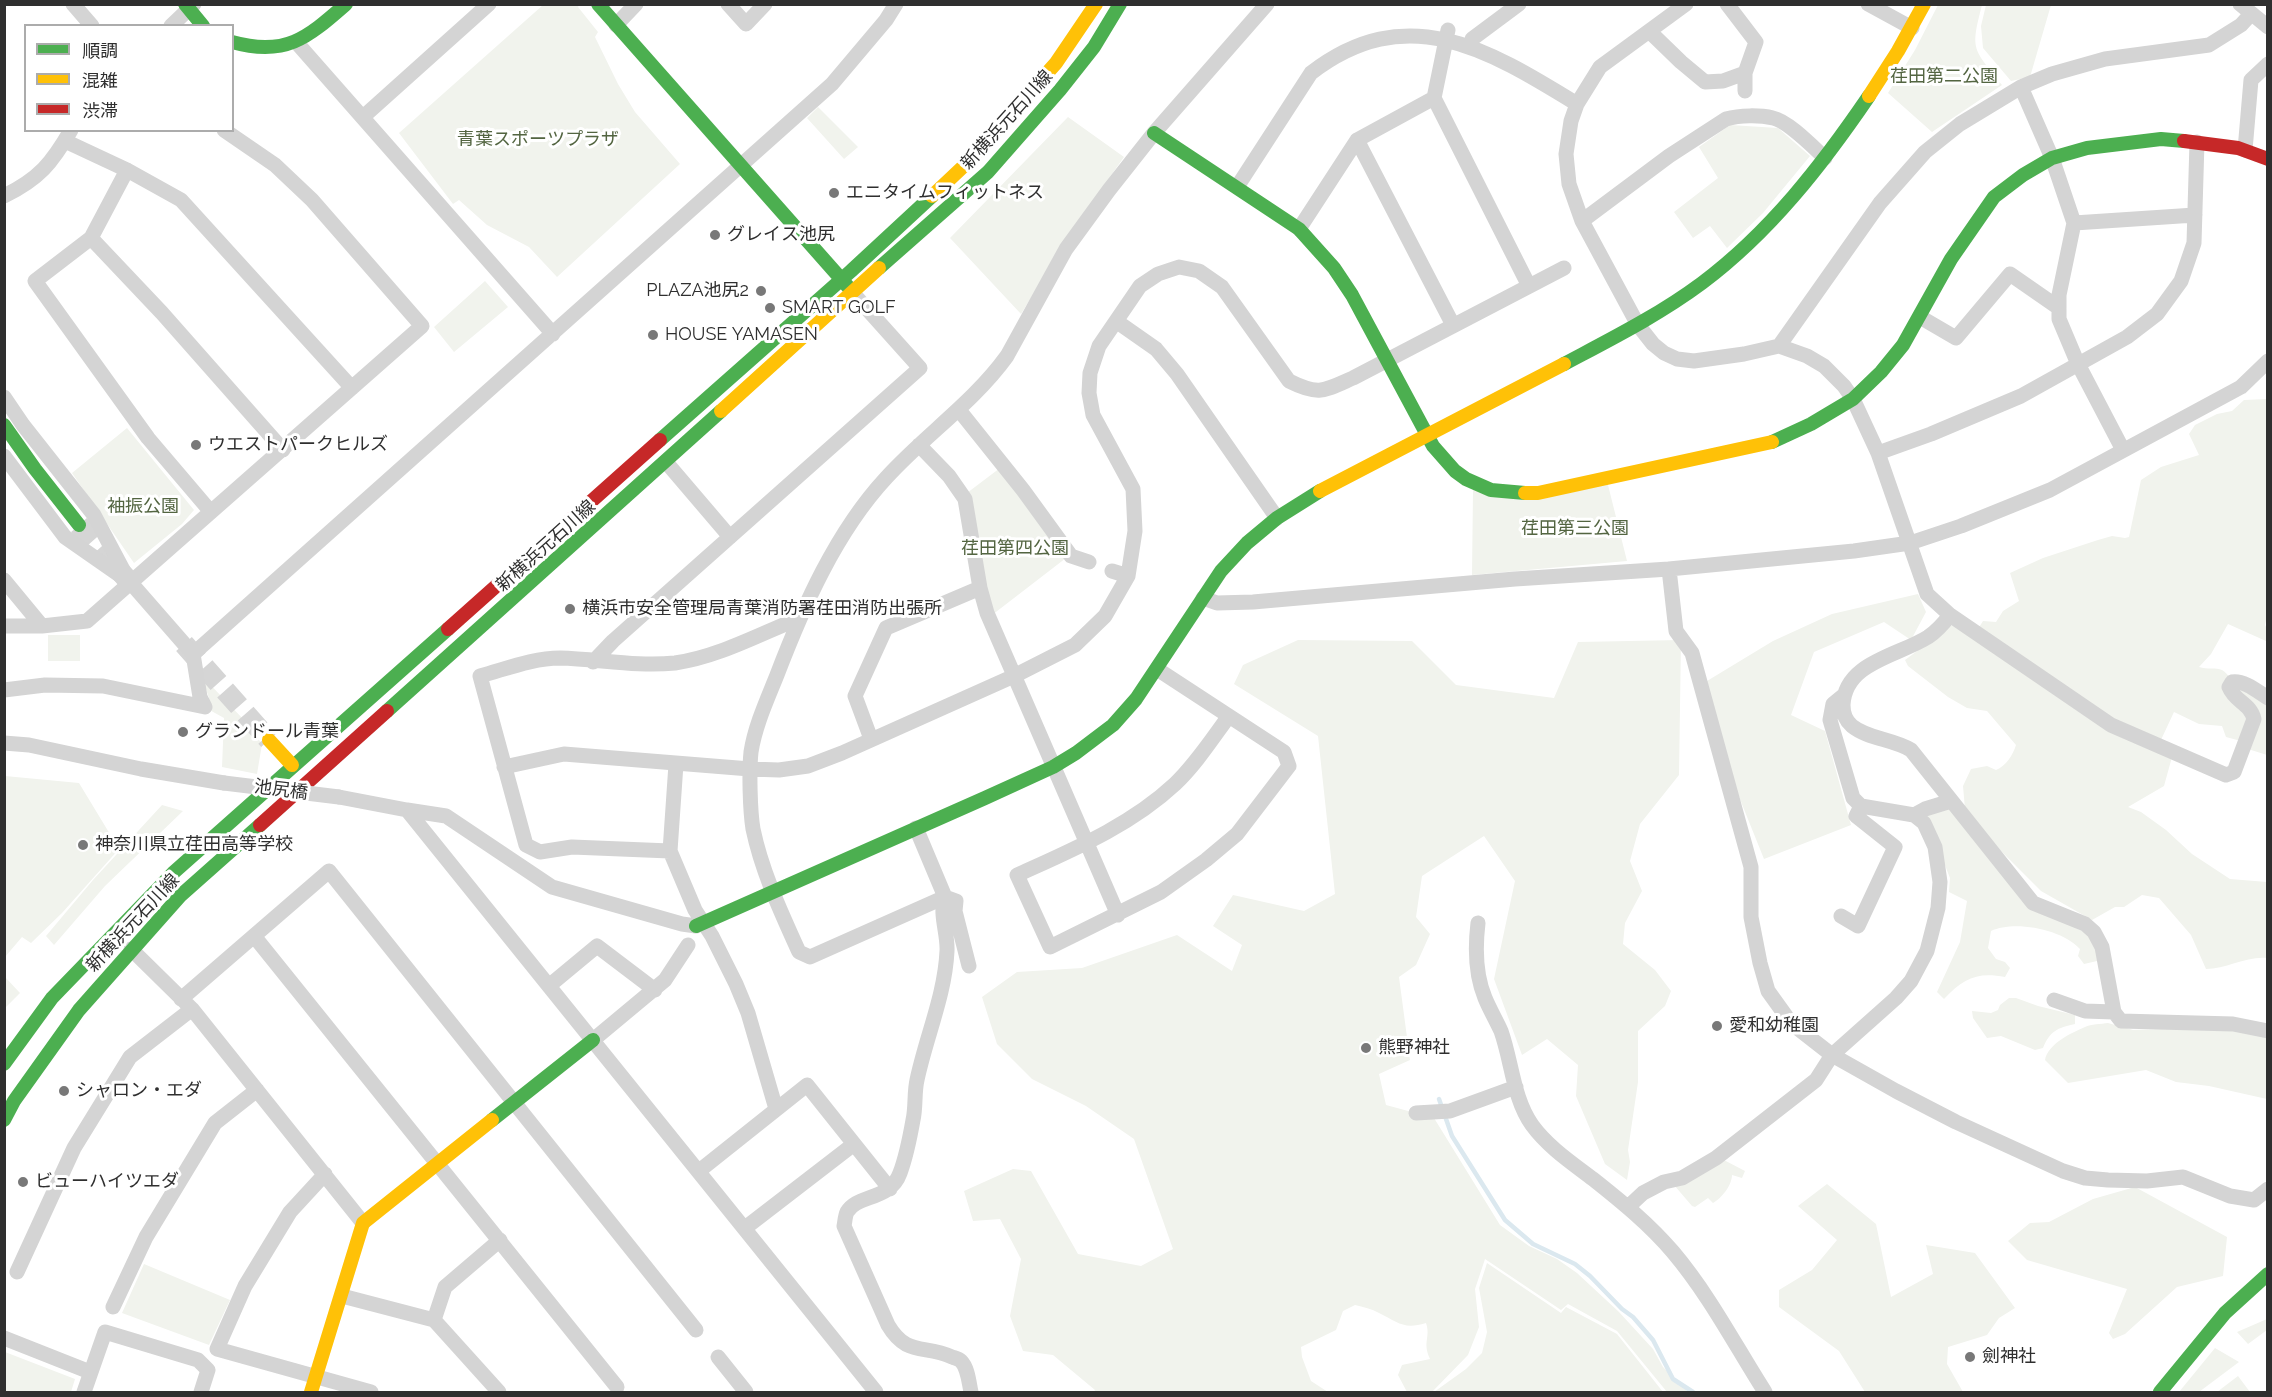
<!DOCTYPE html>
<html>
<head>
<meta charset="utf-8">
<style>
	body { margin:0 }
	#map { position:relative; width:2272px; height:1397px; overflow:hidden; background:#fff; font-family:Raleway,"Noto Sans JP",sans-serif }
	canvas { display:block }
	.frame { position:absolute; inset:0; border:6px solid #2f2f2f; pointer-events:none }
	.legend { position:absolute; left:24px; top:24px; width:210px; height:108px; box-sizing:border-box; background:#fff; border:2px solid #acacac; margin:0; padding:8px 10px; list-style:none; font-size:18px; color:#2f2f2f }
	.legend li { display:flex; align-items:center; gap:12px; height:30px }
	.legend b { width:30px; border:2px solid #acacac }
</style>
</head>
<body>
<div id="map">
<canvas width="2272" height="1397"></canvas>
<div class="frame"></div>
<ul class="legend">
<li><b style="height:8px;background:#4caf50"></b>順調</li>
<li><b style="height:8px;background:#ffc107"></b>混雑</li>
<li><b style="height:8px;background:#c62828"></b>渋滞</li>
</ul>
</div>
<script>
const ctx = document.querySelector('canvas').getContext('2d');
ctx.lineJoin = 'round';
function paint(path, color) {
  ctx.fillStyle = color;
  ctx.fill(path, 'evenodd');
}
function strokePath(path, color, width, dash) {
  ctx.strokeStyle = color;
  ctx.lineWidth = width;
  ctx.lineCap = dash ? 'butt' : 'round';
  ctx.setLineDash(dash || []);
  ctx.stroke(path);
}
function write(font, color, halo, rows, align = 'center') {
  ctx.font = font + ' Raleway,"Noto Sans JP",sans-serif';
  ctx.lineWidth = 6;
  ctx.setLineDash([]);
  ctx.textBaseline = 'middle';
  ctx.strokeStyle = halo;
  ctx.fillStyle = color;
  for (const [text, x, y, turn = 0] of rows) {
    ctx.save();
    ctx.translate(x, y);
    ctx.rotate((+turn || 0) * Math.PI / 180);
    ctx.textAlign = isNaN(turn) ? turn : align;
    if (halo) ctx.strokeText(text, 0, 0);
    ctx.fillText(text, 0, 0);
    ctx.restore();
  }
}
paint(new Path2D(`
	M543,5h36l-1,2 20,25 -3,5 23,47 17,28 45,52 -123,113 -28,-30 -42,-22 -28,-25 -6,4 -54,-71z
	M1938,5h44c-12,46 -9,43 20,80l-70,47 -44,-39 27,-43z
	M1986,5h65l-21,72 -19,4 -28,-33 -2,-22z
	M818,107l40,40 -14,12 -37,-41z
	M1068,117l56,40 -53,75 -50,82 -71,-76z
	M1730,125l48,3 32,28 -47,57 -36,35 -17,-22 -17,12 -19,-26 44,-34 -19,-31z
	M485,281l23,26 -54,45 -20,-25z
	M2267,399l1,211 -3,15 2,4v16l-1,-4 -38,-17 -17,30 -12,13c8,3 17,0 23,3 12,6 21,38 27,50l-8,21 -15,-4 -4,-11 -23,-2 -25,-12 -14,30 -55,-27 -127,-86 5,-8 13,1 7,-11 16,-10 -9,-28 33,-15 55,-18 14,-4 13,2 4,-1 12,-57 20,-13 38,-12 -10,-21 6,-9 22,-11 15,-3 12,-11z
	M127,428l67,82 -12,14 -48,39 -62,-90z
	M1000,468l66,90 -74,57 -25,-122z
	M1608,485l19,76 -155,14 1,-85z
	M1918,594l8,18 -15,28 -27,-18 -70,30 -23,63 34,16 26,94 -87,34 -35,-87 -22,-91 66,-40 59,-27z
	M1952,625l220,132 -8,29 -36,21 13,5 25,18 26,24 38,25 37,3v76c-20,-2 -41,11 -61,11l-15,-34 -32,-37 -17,-3 -18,12h-9l-23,13 -51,-29 -43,-43 -33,-39 -2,-23 8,-17 16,-3 9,4c10,-4 17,-15 20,-25l-29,-34 -20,-3 -19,-11 -40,-31 -3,-6z
	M48,635h32v26h-32z
	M1298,640l114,1 44,44 98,13 24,-56 103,-2 -2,135 -39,49 -10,37 12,30 -17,32 -2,21 32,26 16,21 -6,15 -27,25v51l-10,68 2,12 -3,18 -22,-16 -29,-68 2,-31 -31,-26 -25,16 -28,-76 21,-98 -31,-45 -62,40 -6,41 14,17 -14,31 -17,12 11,83 -31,14 7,31 48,13 66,107 29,21 28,13 20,14 42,39 34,37 10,18 25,25h-21l-50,-61 -49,-27 -7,6 -76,-51 -10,30 4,38 -11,28 -36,37h-25l-9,-17 4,-10 28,-6c-8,-18 1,-21 -4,-36 -23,7 -28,-1 -47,-10 -7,-4 -16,-6 -24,-8l-12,6 -7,19 -35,17 1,10 9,24 17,11h-234l1,-2 -42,-35 -30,-4 -13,-35 11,-57 -21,-40 -27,2 -9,-30 49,-22 18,2 47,83 63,12 32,-17 -39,-110 -48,-33 -54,-27 -35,-35 -15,-47 35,-25 65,-4 95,-33 55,36 10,-26 -29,-19 20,-31 71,16 31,-17 -17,-158 -84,-52 9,-19z
	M201,675l44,46 17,23 -5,30 -35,-7 2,-49 -18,-10 3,-10z
	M2234,684l33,19v52l-19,-6 5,-12z
	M5,776l74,7 40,66 -57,64 -31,30 -9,-6 -17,20z
	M162,805l21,6 -78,75 -51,59 -8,-9 47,-56z
	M1952,808l70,93 68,34 7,14v12l-13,3 -6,-8 2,-7c-18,-20 -66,-29 -89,-18l-3,17 8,11 9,3 5,6 -5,9c-28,-5 -41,1 -61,22l-7,-7 23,-50 7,-41 -18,-9 1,-14 -22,-56 -7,-7z
	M5,977l15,16 -15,15z
	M2009,998h7l22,8 37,9v9c-18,4 -25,7 -32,24l-8,2 -34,-14 -14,2 -14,-20 -1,-7 19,2 7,-3 2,-5z
	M2108,1023l25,7 92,-3 42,10v62l-58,-13 -33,-4 -30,-12 -78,13 -23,-23c3,-16 26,-27 40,-33 6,-3 16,-3 23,-4z
	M1722,1159l23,12 -3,7 -10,-3c0,10 -10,23 -19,28l-5,-5 -13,9 -3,-1 -18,-21z
	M1827,1184l49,40 15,73 42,-23 -7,-29 49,8 40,55 -16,10 -12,17 -39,12 -1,17 16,28h-98l-26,-41 -60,-44v-17l33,-20 25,-30 -39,-34z
	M2135,1187l92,50 -4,39 -46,11 -52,47 -12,5 -4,-6 18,-44 -100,-29 -19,-19 22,-18 19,-1 44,-23z
	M1487,1263l74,50 5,-6 51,27 46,58h-229l32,-23 16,-16 5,-21 -8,-44z
	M144,1264l86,36 -21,45 -87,-32z
	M2267,1319v11l-19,14 -11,-12z
	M2215,1348l24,14 -40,30h-20z
	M5,1352l70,27 -4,13h-66z
	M2238,1376l12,16h-33z`), '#f1f3ed');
strokePath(new Path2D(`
	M1439,1099l13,37 53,84 28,24 42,20 15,12 32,33 11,8 20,23 20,39 20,13`), '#dbe8ef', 4.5);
strokePath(new Path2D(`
	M79,525l47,53
	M184,644l85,96`), '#d5d5d5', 21, [21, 10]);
strokePath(new Path2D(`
	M73,4l19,22
	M728,4l18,20 19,-20
	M1686,4l-86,63 -23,37 -6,17 -5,33 3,30 13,37 56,104 15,19 11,9 13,6 17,2 50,-7 35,-8 28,10 17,10 20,20 9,13 25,54 49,141 23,21 161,110 115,50 8,-3 20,-53c-4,-16 -19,-17 -25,-32l3,-5c12,-2 25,9 36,16
	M1727,4l29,38 -11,31v18
	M1868,4l44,24
	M2240,4l28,23
	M616,25l20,-21
	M171,26l23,-22
	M1448,30l-14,68 95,188
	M1649,31l32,31 24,20 18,-1 22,-8
	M1472,39l47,-35
	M297,43l256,291
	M2021,87l31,71 22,65 -15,72v24l19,45 45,86
	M363,117l126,-113
	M1357,140l96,185
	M65,141l62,29 54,30 171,188
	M2245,150l6,-70 17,-16
	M127,170l-36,68 -56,43 113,157 63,74
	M1237,187l74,-114c95,-73 175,-25 266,31
	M4,196c35,-17 48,-33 67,-66
	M1582,221l87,-65 57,-37c14,-4 34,-4 47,-1 15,3 40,29 52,40
	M2074,223l121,-8
	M1299,229l58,-89 77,-42
	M91,238l71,75 121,137
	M1920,317l36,21 54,-64 49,34
	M1116,321l40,28 21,25 100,144
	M1779,346l101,-143 45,-51 35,-28 61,-37 31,-13 53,-15 104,-14 32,-20 10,-11
	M4,397l19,28 71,90 36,68
	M959,410l64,80 48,66 18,6
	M919,445l30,31 16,23 15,89 7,25 131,302
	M1878,453l53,-19 90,-38 106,-59 30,-23 24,-33 13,-38 3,-101
	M4,456l61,81 66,46 62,71 7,43 5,10 -102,-21 -58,-1 -41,5
	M666,462l64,75
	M1669,569l7,62 16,22 59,214v50l9,46 8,28 23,32 41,32 64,36 60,31 107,49 22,7 23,2 39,1 36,-4 47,19 24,4 14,-11
	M1112,571l16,5
	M4,580l38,46
	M1203,598l14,5 36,-1 262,-23 154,-10 185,-18 56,-8 51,-17 89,-36 191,-103 27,-26
	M1950,615c-6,8 -13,16 -22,22 -30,19 -83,25 -85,68 0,8 3,16 9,21 16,13 41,13 59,24l122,153 52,21 9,8 8,15 12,65
	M4,626h38l45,-5 335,-295 -110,-126 -37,-35 -51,-35
	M193,654l639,-570 54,-64 10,-16
	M593,662l20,-21 307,-273 -69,-77
	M1157,669l127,83 5,14 -52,68 -31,26 -45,32 -111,55 -33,-72c55,-25 113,-49 158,-91 21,-20 37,-45 54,-68
	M871,739l-16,-43 31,-68 94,-40
	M4,743l25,2 112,24 83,14
	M676,764l-6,87 25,59 17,26 24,48 12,29 28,96
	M504,767l60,-13 186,15 29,1 29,-4 34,-13 172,-77 61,-31 30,-29 23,-40 7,-45 -2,-42 -40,-74 -4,-22 1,-20 9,-27 41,-60 18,-12 21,-7 20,4 23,16 67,94c30,15 35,10 64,-3l211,-110
	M339,797l68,13 469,582
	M407,810l39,6 106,71 130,37 14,2
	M1914,815l11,-6 26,-8
	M916,828l29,69c-6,18 3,36 2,54 -2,44 -21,86 -30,129 -3,13 -1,27 -4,40 -3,17 -7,37 -13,53 -10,28 -43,21 -53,39 -2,4 -2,10 -3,14l44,99c19,32 36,19 64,32 3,1 7,2 9,4 7,7 8,22 10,31
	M670,851l-98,-4 -32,5 -14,-7 -46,-169c26,-7 53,-18 80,-18 38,1 77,9 115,5 43,-6 85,-29 125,-45
	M1841,916l17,10 37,-79 -39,-31 5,-10
	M1478,923c-3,25 -3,51 7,75 5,12 11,22 16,33 11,31 12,67 31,94 16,22 40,38 61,54 29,23 56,45 80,73 37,44 62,93 92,140
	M254,936l363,451
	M131,949l61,60 171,214
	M969,966l-14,-55 1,-10 -11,-4 -135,60 -11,-5c-18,-40 -37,-80 -46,-123 -3,-18 -4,-58 -2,-77 4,-26 16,-52 26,-77 26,-68 59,-143 109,-197 39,-43 87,-75 121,-122l59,-107 43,-59 45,-57 113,-129
	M550,985l47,-39 58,44
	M181,999l148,-128 367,459
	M2054,1000l31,11 29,1 7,9 112,3 35,7
	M593,1040l72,-60 23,-35
	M1416,1113l34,-2 66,-24
	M699,1171l108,-86 83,104
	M325,1174l-35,38 -45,74 -28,63 154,43
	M1628,1207l15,-14 21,-11 18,-4 34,-20 100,-78 16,-25 64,-57 15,-17 16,-30 11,-43 2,-26 -5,-35 -11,-24 -10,-8 -53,-9 -8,-8 -23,-78 3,-16 11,-9
	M745,1228l109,-84
	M17,1272l57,-124 56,-91 62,-48
	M342,1296l92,24 65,72
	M113,1307l33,-70 69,-114 42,-33
	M434,1320l11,-33 55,-47
	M4,1338l86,34
	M718,1357l28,35
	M84,1392l21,-60 93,28 10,10 -7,22`), '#d4d4d4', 15);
strokePath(new Path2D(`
	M185,4l18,22
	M598,4l252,285
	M232,42c54,15 75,-4 114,-38
	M1154,133l145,96 35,39 18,27 81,151 22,25 11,8 25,11 34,3
	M879,268l109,-96 72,-82 34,-43 26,-43
	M1564,364c47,-25 95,-49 138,-81 68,-51 120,-118 167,-187
	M4,425l31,44 44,56
	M660,440l191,-169 81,-75
	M1772,442l39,-18 42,-25 28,-27 22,-27 48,-86 43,-62 29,-22 29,-17 35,-10 74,-9 23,2
	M387,711l334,-300
	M696,926l289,-128 68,-31 23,-14 37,-28 23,-26 85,-128 26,-28 30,-25 43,-27
	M4,1064l48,-66 121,-125 275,-244
	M4,1120l10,-19 65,-91 101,-114 80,-71
	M492,1120l101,-80
	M2160,1392l65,-79 43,-39`), '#4caf50', 14);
strokePath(new Path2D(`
	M1869,96l29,-45 26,-47
	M932,196l35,-33 89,-100 40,-59
	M721,411l158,-143
	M1320,491l244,-127
	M1525,493h13l234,-51
	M269,740l23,25
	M311,1392l52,-169 129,-103`), '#ffc107', 14);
strokePath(new Path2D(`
	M2184,141l54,7 30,11
	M448,629l212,-189
	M260,825l127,-114`), '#c62828', 14);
strokePath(new Path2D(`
	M224,783l115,14`), '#d4d4d4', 15);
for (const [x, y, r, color] of [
	[834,193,6,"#787878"],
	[715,235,6,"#787878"],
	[761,291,6,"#787878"],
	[770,308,6,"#787878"],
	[653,335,6,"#787878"],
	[196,445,6,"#787878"],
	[570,609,6,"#787878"],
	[183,732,6,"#787878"],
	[83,845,6,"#787878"],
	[1717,1026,6,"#787878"],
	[1366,1048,6,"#787878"],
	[64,1091,6,"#787878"],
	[23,1182,6,"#787878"],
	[1970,1357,6,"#787878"]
]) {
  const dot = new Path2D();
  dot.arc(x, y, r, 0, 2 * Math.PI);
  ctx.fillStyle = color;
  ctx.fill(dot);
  strokePath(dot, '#fff', 2);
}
write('18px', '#536541', '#fff', [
	["荏田第二公園",1944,77],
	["青葉スポーツプラザ",538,140],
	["袖振公園",143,507],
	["荏田第三公園",1575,529],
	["荏田第四公園",1015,549]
]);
write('18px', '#2f2f2f', '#fff', [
	["新横浜元石川線",1007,120,-48],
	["新横浜元石川線",546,546,-42],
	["池尻橋",281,790,7],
	["新横浜元石川線",133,923,-47]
]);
write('18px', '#2f2f2f', '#fff', [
	["エニタイムフィットネス",846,193],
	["グレイス池尻",727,235],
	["PLAZA池尻2",749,291,"right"],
	["SMART GOLF",782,308],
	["HOUSE YAMASEN",665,335],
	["ウエストパークヒルズ",208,445],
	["横浜市安全管理局青葉消防署荏田消防出張所",582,609],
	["グランドール青葉",195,732],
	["神奈川県立荏田高等学校",95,845],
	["愛和幼稚園",1729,1026],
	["熊野神社",1378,1048],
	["シャロン・エダ",76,1091],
	["ビューハイツエダ",35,1182],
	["劍神社",1982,1357]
], 'left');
</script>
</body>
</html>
